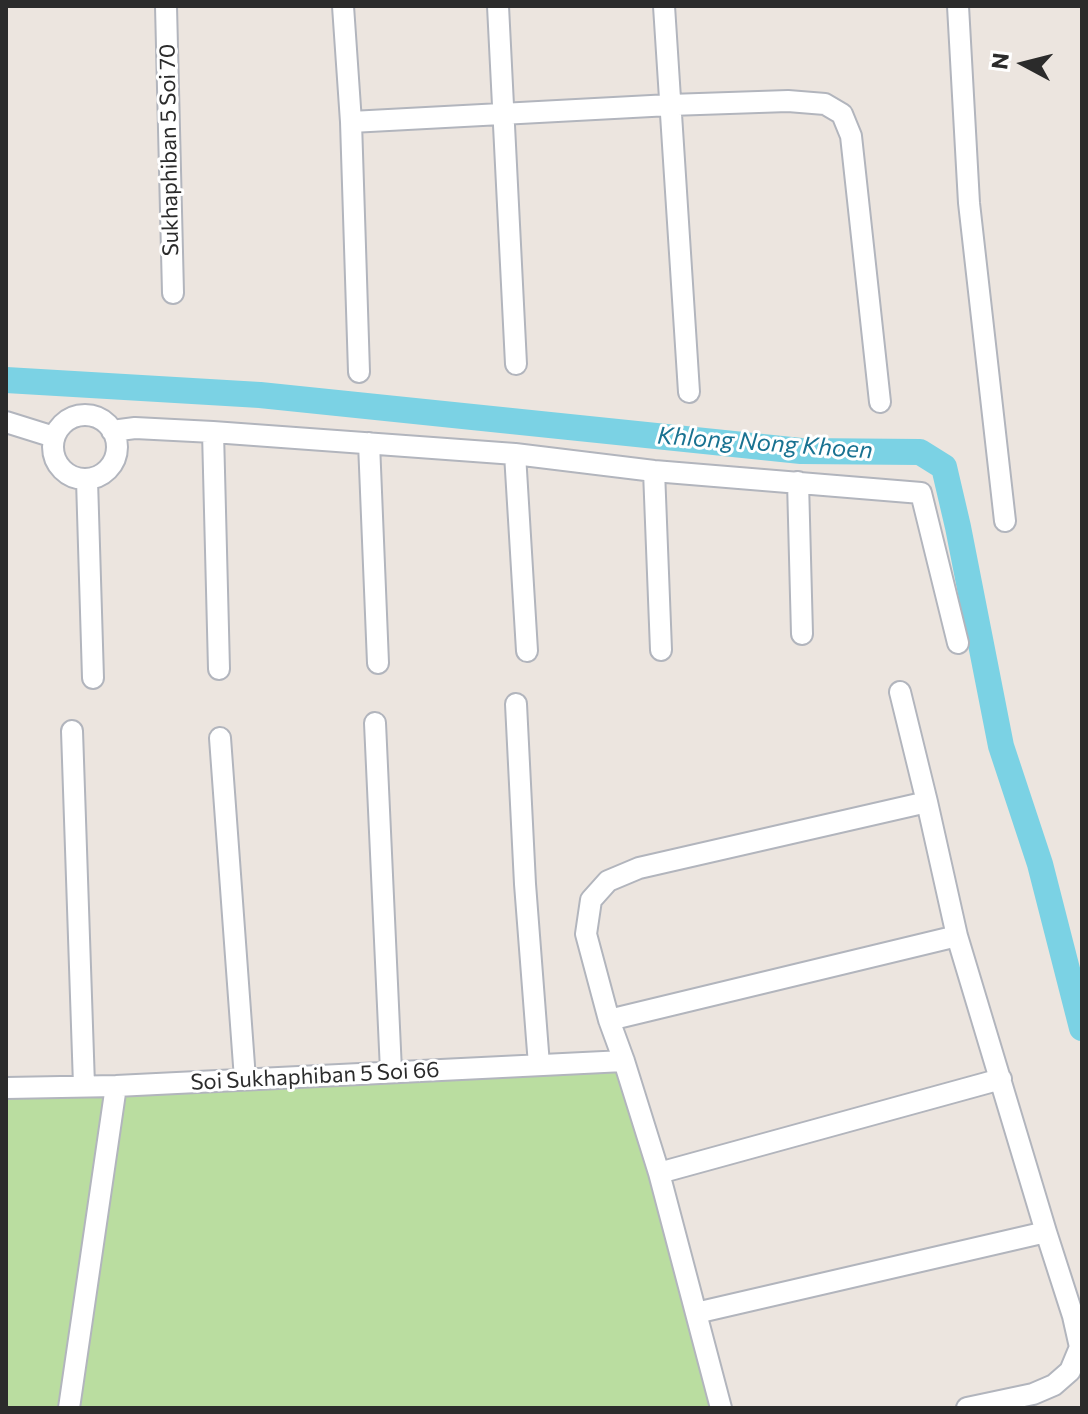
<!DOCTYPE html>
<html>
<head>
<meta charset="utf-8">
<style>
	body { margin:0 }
	#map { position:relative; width:1088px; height:1414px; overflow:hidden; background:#ece5df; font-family:Commissioner,sans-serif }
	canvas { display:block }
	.frame { position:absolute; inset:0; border:8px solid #2b2b2b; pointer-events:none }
	.north { position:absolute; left:984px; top:24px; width:80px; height:80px; -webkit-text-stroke:6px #fff; paint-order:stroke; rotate:277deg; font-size:22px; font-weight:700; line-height:32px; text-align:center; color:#2b2b2b }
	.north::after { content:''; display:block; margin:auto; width:28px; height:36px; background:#2b2b2b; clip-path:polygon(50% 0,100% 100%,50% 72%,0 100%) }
</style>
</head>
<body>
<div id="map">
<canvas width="1088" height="1414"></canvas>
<div class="frame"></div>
<div class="north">N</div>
</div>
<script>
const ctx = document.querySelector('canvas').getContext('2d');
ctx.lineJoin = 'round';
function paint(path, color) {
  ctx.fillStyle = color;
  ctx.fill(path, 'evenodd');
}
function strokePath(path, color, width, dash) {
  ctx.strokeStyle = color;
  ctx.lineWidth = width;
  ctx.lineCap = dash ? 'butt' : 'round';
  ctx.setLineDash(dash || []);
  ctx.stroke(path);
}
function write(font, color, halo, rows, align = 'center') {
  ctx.font = font + ' Commissioner,sans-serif';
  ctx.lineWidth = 6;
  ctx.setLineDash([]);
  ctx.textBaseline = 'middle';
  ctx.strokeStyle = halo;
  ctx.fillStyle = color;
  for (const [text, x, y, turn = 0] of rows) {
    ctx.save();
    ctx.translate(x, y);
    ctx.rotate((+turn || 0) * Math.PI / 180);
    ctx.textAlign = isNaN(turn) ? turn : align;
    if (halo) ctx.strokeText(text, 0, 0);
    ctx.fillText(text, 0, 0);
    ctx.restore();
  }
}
paint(new Path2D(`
	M623,1068l92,340h-709v-317z`), '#badda0');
strokePath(new Path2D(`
	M6,380l254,15 541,56 119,1 24,15 14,60 43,219 39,118 42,164`), '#7bd2e4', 26);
const street = new Path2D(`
	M166,6l7,287
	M343,6l8,116 8,250
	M498,6l18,358
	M664,6l25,386
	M958,6l11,197 36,318
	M351,122l319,-17 118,-4 37,3 17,10 9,22 29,266
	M53 447a32 32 0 1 1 64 0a32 32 0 1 1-64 0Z
	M6,422l48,15
	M112,431l23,-3 78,4 302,22 139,17 267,22 37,150
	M213,432l6,237
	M369,443l9,220
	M515,454l12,197
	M654,471l7,179
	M87,480l6,198
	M798,482l4,152
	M900,692l27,110 30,134 89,296 27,84 7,31 -10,24 -16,14 -21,9 -66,14
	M516,704l9,180 14,181
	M375,723l16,348
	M72,731l12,354
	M220,738l25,341
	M609,1020l348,-84
	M6,1088l110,-2 508,-25
	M659,1173l342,-94
	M696,1313l350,-81
	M69,1408l47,-322
	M721,1408l-62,-235 -35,-112 -15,-41 -23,-86 5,-34 17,-19 31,-13 288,-66`);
strokePath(street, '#b2b5bd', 24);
strokePath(street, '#fff', 20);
write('22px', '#2b2b2b', '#fff', [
	["Sukhaphiban 5 Soi 70",169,150,-91],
	["Soi Sukhaphiban 5 Soi 66",315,1076,-3]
]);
write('italic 24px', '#197291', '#fff', [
	["Khlong Nong Khoen",765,443,4]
]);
</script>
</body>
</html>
